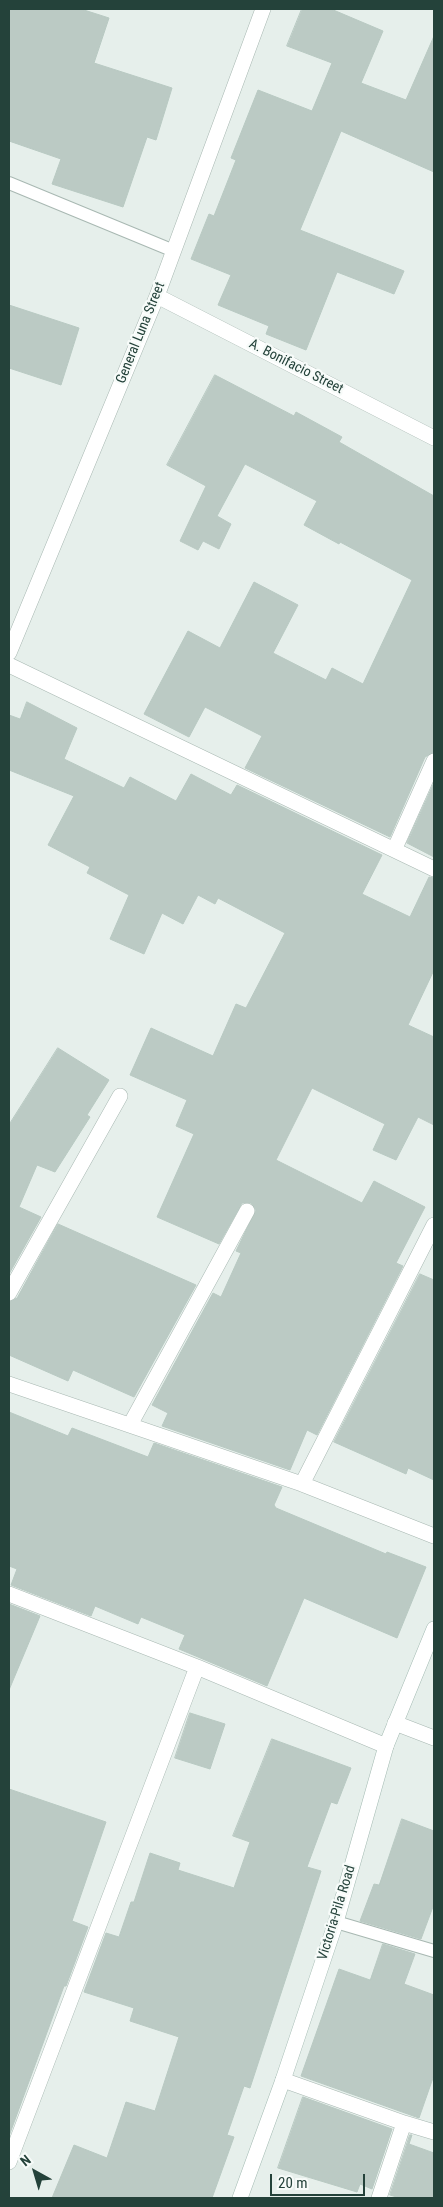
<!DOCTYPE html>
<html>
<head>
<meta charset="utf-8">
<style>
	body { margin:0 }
	#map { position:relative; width:443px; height:2207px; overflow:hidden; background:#e6efeb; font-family:"Roboto Condensed",sans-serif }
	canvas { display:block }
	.frame { position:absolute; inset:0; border:10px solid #24423a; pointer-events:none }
	.north { position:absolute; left:10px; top:2147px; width:50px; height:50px; -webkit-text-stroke:4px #f7fbf9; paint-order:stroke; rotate:321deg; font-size:14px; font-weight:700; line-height:20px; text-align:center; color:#24423a }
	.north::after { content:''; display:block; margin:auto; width:18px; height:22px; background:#24423a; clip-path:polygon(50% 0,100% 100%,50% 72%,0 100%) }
	.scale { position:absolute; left:270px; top:2174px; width:95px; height:22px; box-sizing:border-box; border:2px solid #24423a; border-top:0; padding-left:6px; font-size:15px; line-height:18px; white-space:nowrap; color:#24423a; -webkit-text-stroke:4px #f7fbf9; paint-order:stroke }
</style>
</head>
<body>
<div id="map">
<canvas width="443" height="2207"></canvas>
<div class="frame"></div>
<div class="north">N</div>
<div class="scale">20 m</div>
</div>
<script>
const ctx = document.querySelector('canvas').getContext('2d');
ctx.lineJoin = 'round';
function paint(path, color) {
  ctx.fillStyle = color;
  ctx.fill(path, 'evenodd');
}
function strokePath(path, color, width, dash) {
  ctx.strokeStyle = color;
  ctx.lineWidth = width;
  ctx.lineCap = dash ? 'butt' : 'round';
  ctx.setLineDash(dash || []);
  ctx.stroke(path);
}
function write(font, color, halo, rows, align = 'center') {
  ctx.font = font + ' "Roboto Condensed",sans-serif';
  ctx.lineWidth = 4.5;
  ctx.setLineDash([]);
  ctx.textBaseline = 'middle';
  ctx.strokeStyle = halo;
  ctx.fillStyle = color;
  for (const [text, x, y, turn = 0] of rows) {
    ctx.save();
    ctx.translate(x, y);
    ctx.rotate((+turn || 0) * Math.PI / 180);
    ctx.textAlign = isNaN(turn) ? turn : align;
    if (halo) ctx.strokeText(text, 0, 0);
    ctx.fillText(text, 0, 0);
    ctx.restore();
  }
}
const building = new Path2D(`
	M9,9h72l28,9 -15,45 78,25 -16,52 -9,-3 -24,70 -71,-23 9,-25 -52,-18z
	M302,9h29l52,22 -22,52 45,17 28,-64v136l-93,-41 -41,99 104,41 -10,23 -57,-22 -31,78 -40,-16 3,-8 -51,-21 13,-30 -40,-16 18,-45 5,2 22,-56 -5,-2 27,-68 54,21 20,-48 -45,-17z
	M9,305l70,23 -18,57 -52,-17z
	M215,375l79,41 2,-4 46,25 -3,5 95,54v256l-9,5 -35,80 -145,-69 17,-32 -57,-29 -16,30 -45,-23 44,-83 32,17 34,-66 44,23 -25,48 53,27 6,-12 31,16 49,-104 -72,-38 -1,2 -35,-19 13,-24 -72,-37 -28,52 14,8 -12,25 -16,-8 -5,9 -18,-9 26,-55 -39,-21z
	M27,702l50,26 -13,31 60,29 6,-11 46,24 15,-27 40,21 6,-10 145,70 -20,39 48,23 19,-40 5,1v92l-26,55 26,12v88l-16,-8 -22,43 -23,-10 12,-26 -73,-36 -36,72 86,43 12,-22 51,26 -29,56 7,3 -86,169 -10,-5 -17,40 -128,-44 6,-13 -16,-8 61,-112 8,4 20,-44 -5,-2 20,-41 -5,-7h-9l-23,41 -62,-27 37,-83 -18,-8 11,-26 -57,-25 21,-47 62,28 23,-52 10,4 39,-75 -67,-35 -3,6 -17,-9 -15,29 -21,-11 -18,41 -34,-15 19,-44 -42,-22 3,-6 -42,-22 26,-49 -65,-26v-55l11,4z
	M434,783v74l-27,-14z
	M58,1048l51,32 -22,35 3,2 -35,55 -18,-7 -18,42 22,10 -32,57v-149z
	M58,1224l138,61 -62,112 -61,-27 -5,11 -59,-26v-53l8,-4z
	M420,1274l14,6v200l-26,-12 -2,6 -72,-32z
	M9,1412l59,24 4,-8 76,29 6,-14 128,44 -8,18 2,3 110,46 1,-2 39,15 -29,71 -93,-40 -37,88 -88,-37 6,-14 -44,-18 -3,7 -43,-18 -4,10 -80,-31 6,-16 -8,-3z
	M9,1604l31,12 -31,74z
	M190,1713l35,11 -15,45 -35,-11z
	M272,1739l79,29 -14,36 -6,-2 -24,65 14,4 -71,217 -6,-2 -17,49 7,2 -22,61h-160l22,-53 33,13 19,-56 29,9 24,-74 -49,-16 4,-13 -50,-16 22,-59 13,4 12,-35h3l16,-49 30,10 -2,7 56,18 16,-46 -17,-6z
	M9,1789l97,33 -34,99 16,6 -22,59h-2l-55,150z
	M402,1819l32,12v73l-13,35 -61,-18 14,-37 5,1z
	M383,1944l32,10 -11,30 30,11v80l-15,43 -118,-42 38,-107 31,11z
	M303,2097l89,32 -20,60 -12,-5 -3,8 -79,-24z
	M410,2135h2l-3,9 25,9v45h-34l-10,-3z`);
paint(building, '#bbcac4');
strokePath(building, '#b8c9c2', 1);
const lane = new Path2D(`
	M9,183l165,68
	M336,1922l98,29`);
const street = new Path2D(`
	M157,296l277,142
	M9,653l148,-357 106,-287
	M9,665l425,204
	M395,848l39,-87
	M9,1293l111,-197
	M9,1384l293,100 132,52
	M130,1425l117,-214
	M302,1484l132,-259
	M9,1594l188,73 189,79
	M395,1723l39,15
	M283,2080l121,43 30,9
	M9,2162l188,-495
	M379,2198l25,-75`);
const secondary = new Path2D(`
	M240,2198l43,-118 53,-158 50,-176 48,-117`);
strokePath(lane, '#a8b8b2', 14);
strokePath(street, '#a8b8b2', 16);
strokePath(secondary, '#a4bbb3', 16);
strokePath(lane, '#fff', 12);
strokePath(street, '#fff', 15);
strokePath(secondary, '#fff', 15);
write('14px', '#24423a', '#f7fbf9', [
	["General Luna Street",141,333,-68],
	["A. Bonifacio Street",296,367,27],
	["Victoria-Pila Road",337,1913,-73]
]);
</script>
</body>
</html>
